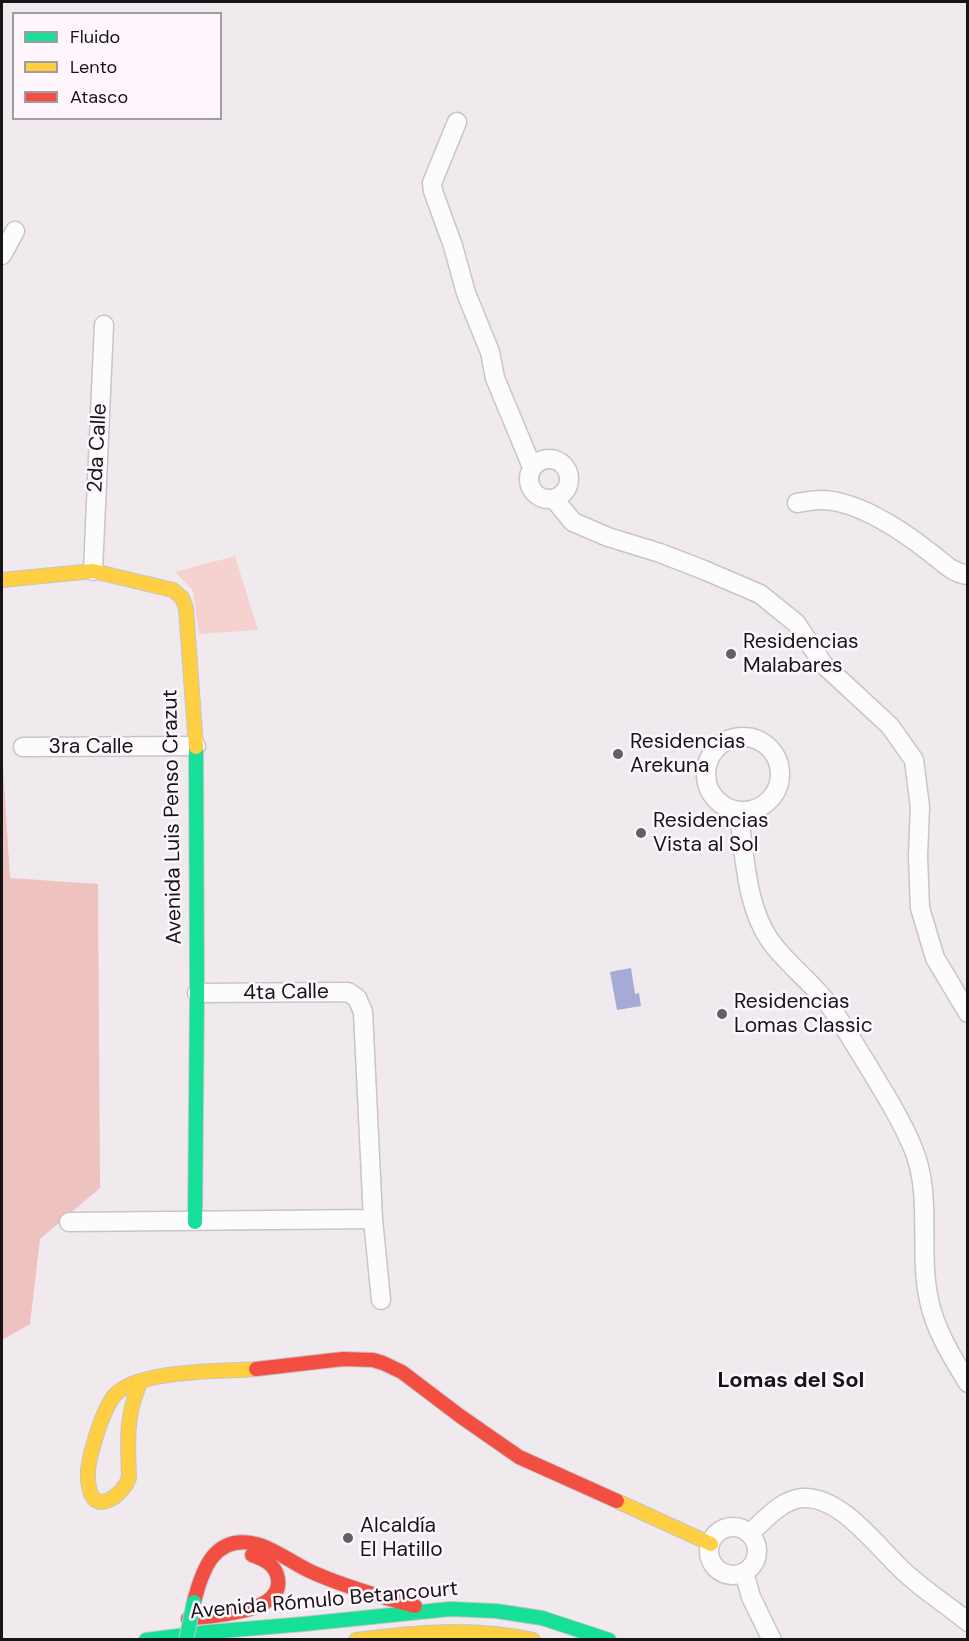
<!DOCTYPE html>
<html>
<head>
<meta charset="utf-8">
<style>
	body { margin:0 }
	#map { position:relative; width:969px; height:1641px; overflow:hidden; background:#f0eaef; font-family:"DM Sans",sans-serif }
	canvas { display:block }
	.frame { position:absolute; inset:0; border:3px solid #171417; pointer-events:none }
	.legend { position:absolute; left:12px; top:12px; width:210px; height:108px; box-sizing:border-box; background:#fff6fd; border:2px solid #a29ca1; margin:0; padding:8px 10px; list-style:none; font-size:18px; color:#171417 }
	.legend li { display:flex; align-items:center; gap:12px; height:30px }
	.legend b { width:30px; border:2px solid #a29ca1 }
</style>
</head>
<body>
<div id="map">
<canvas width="969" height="1641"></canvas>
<div class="frame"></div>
<ul class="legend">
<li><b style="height:8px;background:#16e098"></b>Fluido</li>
<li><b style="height:8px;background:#ffcf43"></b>Lento</li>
<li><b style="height:8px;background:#f24e42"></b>Atasco</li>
</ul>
</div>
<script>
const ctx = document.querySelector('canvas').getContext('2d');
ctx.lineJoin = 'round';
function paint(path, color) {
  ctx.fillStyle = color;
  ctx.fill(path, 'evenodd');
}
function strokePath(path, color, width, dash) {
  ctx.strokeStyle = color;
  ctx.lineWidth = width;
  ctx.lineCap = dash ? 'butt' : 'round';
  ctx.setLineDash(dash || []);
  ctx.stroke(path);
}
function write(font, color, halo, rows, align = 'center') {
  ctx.font = font + ' "DM Sans",sans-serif';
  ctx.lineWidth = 5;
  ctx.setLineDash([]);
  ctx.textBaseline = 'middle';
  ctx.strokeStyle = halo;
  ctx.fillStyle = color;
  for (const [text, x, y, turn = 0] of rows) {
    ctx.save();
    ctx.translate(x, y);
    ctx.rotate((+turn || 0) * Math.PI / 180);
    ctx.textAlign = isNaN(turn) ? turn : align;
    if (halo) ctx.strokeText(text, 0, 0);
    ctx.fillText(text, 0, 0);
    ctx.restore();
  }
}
paint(new Path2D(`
	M235,556l23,74 -59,4 -6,-43 -18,-19z`), '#f5d2cf');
paint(new Path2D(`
	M2,767h1l7,111 88,6 2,304 -60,51 -10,85 -28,16z`), '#eec2be');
paint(new Path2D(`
	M631,968l4,26 4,-1 2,13 -24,4 -7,-38z`), '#a5aad6');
const street = new Path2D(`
	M457,122l-25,61 1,8 20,55 13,47 24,59 5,26 37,89
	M2,255l13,-24
	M529 479a20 20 0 1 1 40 0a20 20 0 1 1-40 0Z
	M554,499l19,23 35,15 52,16 44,17 56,24 36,29 27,41 67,62 24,34 6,47 -2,49 2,52 15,50 33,55
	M797,503c8,-1 16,-3 23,-3 38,0 84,32 112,54 12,9 20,19 36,21
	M93,571l11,-246
	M706 774a37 37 0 1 1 74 0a37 37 0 1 1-74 0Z
	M23,747l173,-1
	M738,811c7,41 7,92 31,128 13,20 39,40 55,60 15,18 26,38 38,57 18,30 37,59 51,92 20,48 5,102 16,152 6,30 23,57 39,83
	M197,993l151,-1 9,6 6,14 10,207 8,81
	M69,1222l304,-3
	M709 1551a24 24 0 1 1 48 0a24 24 0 1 1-48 0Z
	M750,1533c15,-13 31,-33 52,-35 41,-3 79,55 108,79 18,16 39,29 58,45
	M744,1572l7,25 21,43`);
const fast = new Path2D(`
	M195,1222l2,-229 -1,-246
	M146,1640l63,-8 95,-8 146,-15 46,2 46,7 67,22`);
const slow = new Path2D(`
	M2,580l91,-9 80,19 9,8 4,10 10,139
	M141,1381c-16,35 -13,60 -12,97 -6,17 -35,39 -40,9 -4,-17 3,-37 8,-54 4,-12 9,-27 17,-37 23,-27 107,-24 142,-27
	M617,1501l94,43
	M356,1640c60,-8 117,-13 177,0`);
const jam = new Path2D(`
	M256,1369l87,-10 30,1 10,3 19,9 58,44 59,41 98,44
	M194,1602c8,-32 20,-68 62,-58 18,4 39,21 58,29 32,14 67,24 101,33
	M188,1619c24,-4 95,-5 90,-40 -2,-14 -14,-20 -26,-24`);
strokePath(street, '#c8c4c7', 21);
strokePath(fast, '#c8c4c7', 16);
strokePath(slow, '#c8c4c7', 16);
strokePath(jam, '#c8c4c7', 16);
strokePath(street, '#fdfcfd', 18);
strokePath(fast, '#16e098', 14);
strokePath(slow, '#ffcf43', 14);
strokePath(jam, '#f24e42', 14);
const fastBridge = new Path2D(`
	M186,1640l8,-38`);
strokePath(fastBridge, '#c8c4c7', 16, []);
strokePath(fastBridge, '#16e098', 14);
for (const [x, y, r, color] of [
	[731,654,6,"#635f63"],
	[618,754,6,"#635f63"],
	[641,833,6,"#635f63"],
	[722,1014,6,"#635f63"],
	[348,1538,6,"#635f63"]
]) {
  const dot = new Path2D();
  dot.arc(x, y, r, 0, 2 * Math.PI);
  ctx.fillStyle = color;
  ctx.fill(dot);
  strokePath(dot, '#fff6fd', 2);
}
write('21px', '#171417', '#fff6fd', [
	["2da Calle",98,448,-87],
	["3ra Calle",91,747],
	["Avenida Luis Penso Crazut",173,817,-91],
	["4ta Calle",286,993,-1],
	["Avenida Rómulo Betancourt",324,1601,-5]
]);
write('21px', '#171417', '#fff6fd', [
	["Residencias",743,642],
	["Malabares",743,666],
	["Residencias",630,742],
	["Arekuna",630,766],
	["Residencias",653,821],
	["Vista al Sol",653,845],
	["Residencias",734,1002],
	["Lomas Classic",734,1026],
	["Alcaldía",360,1526],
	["El Hatillo",360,1550]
], 'left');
write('bold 22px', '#171417', '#fff6fd', [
	["Lomas del Sol",791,1381]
]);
</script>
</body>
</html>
